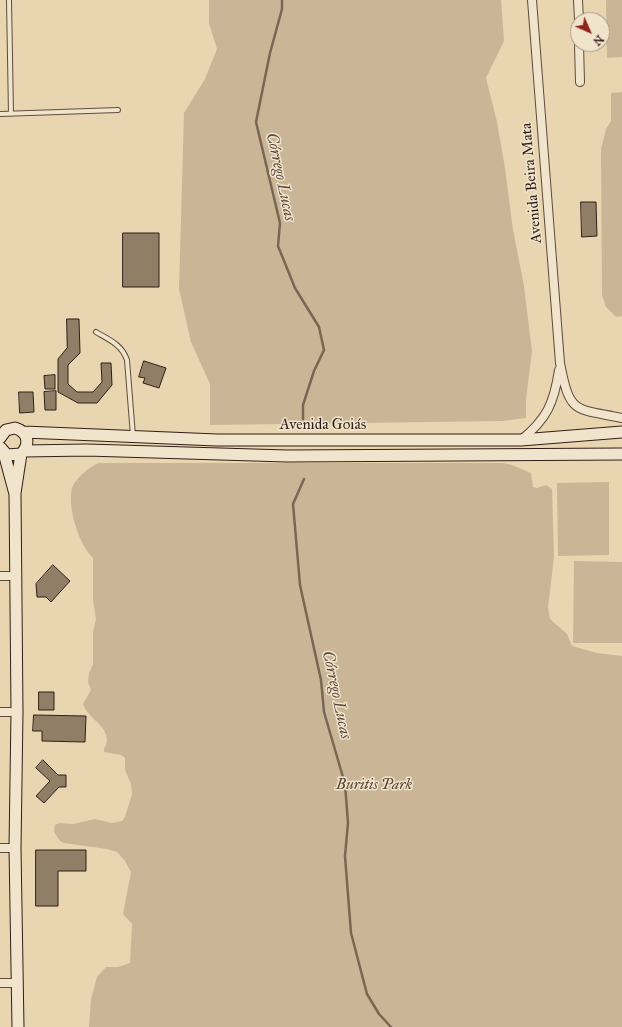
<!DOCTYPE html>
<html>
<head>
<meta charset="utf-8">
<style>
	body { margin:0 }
	#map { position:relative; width:622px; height:1027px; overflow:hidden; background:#e9d5b0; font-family:"IM FELL Great Primer",serif }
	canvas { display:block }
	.north { position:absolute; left:570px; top:12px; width:40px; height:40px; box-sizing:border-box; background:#f1e4cc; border:1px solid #a49584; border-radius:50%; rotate:135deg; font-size:11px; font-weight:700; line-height:16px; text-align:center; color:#301f18 }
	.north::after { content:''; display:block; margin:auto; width:14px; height:18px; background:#8f2418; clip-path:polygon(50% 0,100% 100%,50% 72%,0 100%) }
</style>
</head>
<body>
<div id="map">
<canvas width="622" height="1027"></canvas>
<div class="north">N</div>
</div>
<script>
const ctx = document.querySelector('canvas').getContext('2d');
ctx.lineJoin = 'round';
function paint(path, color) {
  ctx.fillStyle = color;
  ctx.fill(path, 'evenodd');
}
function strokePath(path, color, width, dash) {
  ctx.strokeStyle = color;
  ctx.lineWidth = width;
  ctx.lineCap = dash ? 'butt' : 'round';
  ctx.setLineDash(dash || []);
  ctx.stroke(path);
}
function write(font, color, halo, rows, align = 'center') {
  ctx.font = font + ' "IM FELL Great Primer",serif';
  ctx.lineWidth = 3;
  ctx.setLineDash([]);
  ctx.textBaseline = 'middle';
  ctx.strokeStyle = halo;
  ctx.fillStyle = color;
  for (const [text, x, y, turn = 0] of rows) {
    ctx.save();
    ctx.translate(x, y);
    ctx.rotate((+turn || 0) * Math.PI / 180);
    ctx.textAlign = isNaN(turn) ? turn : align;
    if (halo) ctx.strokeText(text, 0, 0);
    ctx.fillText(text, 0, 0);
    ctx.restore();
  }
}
paint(new Path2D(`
	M209,0h292l3,41 -18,37 11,44 8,46 8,62 11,56 8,65 -6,48v19l-24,3 -292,4v-41l-19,-42 -12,-53 5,-176 21,-34 12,-30 -8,-26z
	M606,0h16v57l-15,1z
	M622,92v224l-6,1 -10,-10 -4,-12 -1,-146 5,-20 5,-8v-28z
	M99,463h404l9,2 19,8 2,14 4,1 9,-3 6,4 2,67 -6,52 2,11 17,15 5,12 25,7 25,3v371h-533l2,-28 6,-22 9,-10h12l12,-4 2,-39 -9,-10 8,-42 -6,-11 -8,-9 -10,-3 -43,-6 -4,-2 -6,-9 1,-7 4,-2 14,1 22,-5 17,4 10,-2 3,-4 7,-23 -1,-10 -6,-14v-12l-4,-3 -17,-3v-3c12,-20 -16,-29 -21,-45l8,-14 -3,-8 1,-9 4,-9v-32l3,-13 -3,-19v-42c-14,-13 -26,-51 -21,-70 3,-9 18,-22 27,-25z
	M609,482v73l-51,1 -1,-73z
	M574,561l48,1v81h-49z`), '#cab696');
strokePath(new Path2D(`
	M282,0v9l-12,44 -14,69 24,101 -2,23 17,42 24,39 5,23 -10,21 -11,34v14
	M304,479l-11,25 7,81 21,95 3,32 21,72 3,39 -3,33 6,77 16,61 12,20 12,13`), '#796754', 2.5);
const building = new Path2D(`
	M581,202h15l1,34 -15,1z
	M123,233h36v54h-36z
	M67,319h12l1,34 -12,12v19l9,8h16l9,-10 -1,-19h10l1,22 -15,18h-19l-20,-11v-33l9,-11z
	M144,361l22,7 -7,20 -16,-5 2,-5 -6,-1z
	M55,375v14h-10l-1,-13z
	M56,391v19h-11l-1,-18z
	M19,392h14l1,20 -14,1z
	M53,565l17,16 -19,21 -5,-5h-9l-1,-13z
	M39,692h15v18h-15z
	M34,715l52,1 -1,26 -43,-1v-10h-9z
	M43,760l15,15h8v12h-7l-15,16 -8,-7 14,-15 -14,-13z
	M36,850h50v21h-28v35h-22z`);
paint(building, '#907e67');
strokePath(building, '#301f18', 1);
const lane = new Path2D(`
	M9,0l2,114
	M0,114l118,-4
	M96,332c14,8 26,13 31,28l6,76`);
const street = new Path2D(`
	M532,0l28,363c10,52 14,45 62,55
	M578,0l1,20
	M579,44l1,38
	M521,440c26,-21 33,-37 38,-70
	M0,576h16
	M0,712h17
	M0,848h15
	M0,983h18`);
const secondary = new Path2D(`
	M24,432l193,8h304l101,-8
	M0,438l6,-8 9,-2c14,4 15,17 6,26l-14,1 -6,-7
	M24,451l63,-1 200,6 335,-2
	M4,453l11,41 2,218 -2,136 3,179
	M15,493l6,-39`);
strokePath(lane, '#5e4c3e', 6);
strokePath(street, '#5e4c3e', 10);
strokePath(secondary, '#301f18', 13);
strokePath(lane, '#f1e4cc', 4);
strokePath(street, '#f1e4cc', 8);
strokePath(secondary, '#f1e4cc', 11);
write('15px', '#301f18', '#f1e4cc', [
	["Avenida Beira Mata",532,183,-95],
	["Avenida Goiás",323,425]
]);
write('italic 15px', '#564538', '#f1e4cc', [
	["Buritis Park",374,785]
]);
write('italic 16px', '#5b493b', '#f1e4cc', [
	["Córrego Lucas",280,177,78],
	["Córrego Lucas",336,695,78]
]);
</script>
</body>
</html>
